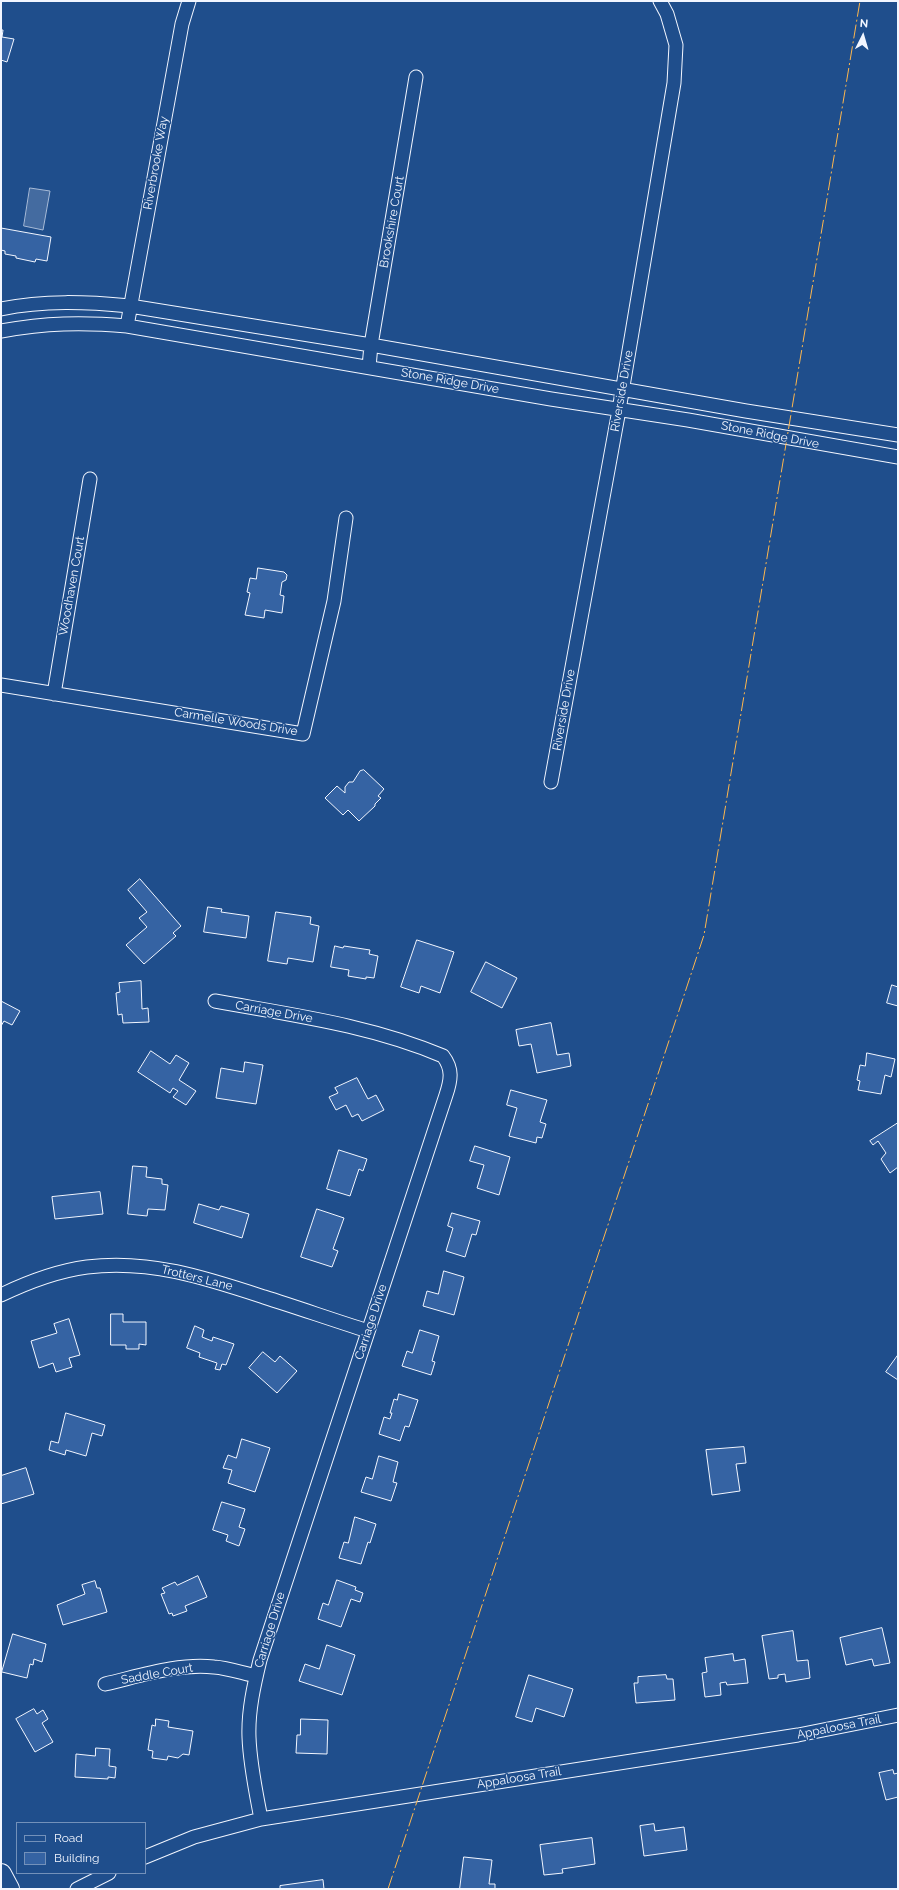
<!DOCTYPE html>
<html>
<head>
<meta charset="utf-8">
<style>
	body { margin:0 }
	#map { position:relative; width:899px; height:1890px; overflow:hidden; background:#1f4e8c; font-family:Raleway,sans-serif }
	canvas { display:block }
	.frame { position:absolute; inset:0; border:2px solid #f2f6ff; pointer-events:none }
	.legend { position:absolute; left:16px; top:1822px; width:130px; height:52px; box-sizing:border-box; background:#1f4e8c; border:1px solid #7391ba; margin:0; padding:5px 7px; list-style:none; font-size:12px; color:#f2f6ff }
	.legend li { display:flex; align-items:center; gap:8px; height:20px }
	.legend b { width:20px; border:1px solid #7391ba }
	.north { position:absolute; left:843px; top:16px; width:40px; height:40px; -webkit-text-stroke:3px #1f4e8c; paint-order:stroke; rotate:5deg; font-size:11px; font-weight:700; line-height:16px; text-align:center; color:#f2f6ff }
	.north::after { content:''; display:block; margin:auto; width:14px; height:18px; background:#f2f6ff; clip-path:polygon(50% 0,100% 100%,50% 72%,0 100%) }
</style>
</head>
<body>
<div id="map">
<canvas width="899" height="1890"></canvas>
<div class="frame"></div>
<ul class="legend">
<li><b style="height:5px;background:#1f4e8c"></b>Road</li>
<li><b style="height:11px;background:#3563a3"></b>Building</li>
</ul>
<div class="north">N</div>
</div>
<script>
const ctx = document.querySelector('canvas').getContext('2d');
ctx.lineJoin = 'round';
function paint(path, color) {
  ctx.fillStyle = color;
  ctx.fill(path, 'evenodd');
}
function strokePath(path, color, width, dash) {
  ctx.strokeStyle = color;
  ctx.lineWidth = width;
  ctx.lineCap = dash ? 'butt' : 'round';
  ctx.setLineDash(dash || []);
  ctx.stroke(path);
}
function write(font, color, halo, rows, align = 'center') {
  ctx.font = font + ' Raleway,sans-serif';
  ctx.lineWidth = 3;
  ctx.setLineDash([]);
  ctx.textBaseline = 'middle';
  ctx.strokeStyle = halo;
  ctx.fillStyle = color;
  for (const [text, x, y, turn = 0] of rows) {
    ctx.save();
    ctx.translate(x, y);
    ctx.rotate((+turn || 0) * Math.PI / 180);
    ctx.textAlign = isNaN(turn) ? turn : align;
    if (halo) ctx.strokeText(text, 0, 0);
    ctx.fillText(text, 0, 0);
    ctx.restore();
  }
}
const water = new Path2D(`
	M30,188l20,3 -7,39 -19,-4z`);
paint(water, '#446ba0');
strokePath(water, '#a8bbd7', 1);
const building = new Path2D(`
	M1,30h2l-1,7 12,2 -7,23 -6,-2z
	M1,228l50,9 -4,24 -11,-2 -1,3 -19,-4v-2l-11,-2v-3l-4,-1z
	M258,568l26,4 3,3 -1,5 -4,2 -2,13 4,1 -2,17 -17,-3 -1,8 -19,-3 5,-22 -3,-1 3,-14 6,1z
	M364,770l20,19 -6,7 3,2 -6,6v2l-16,15 -11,-11 -5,5 -18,-17 12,-12 8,7v-6l4,-5h4l7,-11z
	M140,879l41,47 -8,7 3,3 -32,28 -18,-19 21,-18 -8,-9 8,-6 -19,-22z
	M208,907l14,2 -1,3 28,4 -3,22 -42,-6z
	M276,912l35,5 -1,7 9,2 -6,36 -25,-4 -1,6 -19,-3z
	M417,940l37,12 -14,41 -19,-7 -2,7 -18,-6z
	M335,946l8,2 1,-2 26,4 -1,4 9,2 -4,22 -8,-1v2l-18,-3 1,-6 -18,-3z
	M486,962l31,16 -15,30 -31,-16z
	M141,981l1,28 6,-1 1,14 -26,1 -1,-9 -4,1 -2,-22 4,-1 -1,-9z
	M892,985l6,2v19l-11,-3z
	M1,1001l19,10 -8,14 -8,-4 -3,5z
	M551,1023l6,32 12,-2 2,13 -34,7 -6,-29 -12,2 -3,-16z
	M151,1051l19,13 6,-9 13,8 -10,17 17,11 -10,14 -13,-8 5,-6 -5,-3 -3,5 -32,-21z
	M867,1053l28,6 -4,18 -6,-2 -4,19 -23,-4 2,-9 -3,-1 3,-15 5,1z
	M245,1062l18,3 -7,39 -40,-6 5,-30 22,4z
	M357,1078l11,21 8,-4 8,15 -22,11 -4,-7 -6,3 -6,-12 -10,5 -7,-13 9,-4 -3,-5z
	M511,1090l36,10 -7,22 6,2 -4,14 -5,-1 -1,6 -27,-7 8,-28 -10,-3z
	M898,1123v44l-8,6 -9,-14 5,-6 -8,-12 -5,4 -3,-4z
	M475,1146l35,11 -11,38 -22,-7 7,-23 -14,-4z
	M339,1150l28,9 -4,12 -4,-2 -9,27 -23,-7z
	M133,1166l14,1 -1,10 16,2v5l6,1 -3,25 -17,-1 -1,7 -19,-2z
	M100,1192l3,22 -48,5 -3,-22z
	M199,1204l20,6 2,-4 28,8 -7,24 -48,-15z
	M317,1209l27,9 -11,31 5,2 -6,16 -31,-10z
	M452,1213l28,8 -4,14 -4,-1 -7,23 -19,-6 7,-23 -5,-2z
	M444,1271l20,6 -10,38 -31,-9 4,-15 11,3z
	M111,1314h12v8h23v23l-7,-1v5h-13v-4h-15z
	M69,1319l11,36 -11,3 3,9 -16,5 -3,-9 -14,5 -8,-27 26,-8 -3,-9z
	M195,1326l9,4 -2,7 10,4 1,-4 21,7 -8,21 -4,-1 -2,6 -5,-1 2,-6 -18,-6 1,-4 -13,-5z
	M420,1330l19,6 -7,25 3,1 -4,13 -29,-9 5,-15 5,2z
	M263,1352l12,10 5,-6 17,15 -20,22 -28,-25z
	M898,1355v25l-12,-8z
	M399,1394l19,6 -9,27 -4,-1 -5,15 -21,-7 5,-17 6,2 2,-6h-2l4,-14 3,1z
	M66,1413l39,12 -3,11 -10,-3 -6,23 -20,-6 -1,5 -16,-5 2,-9 7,2z
	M242,1439l28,9 -15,44 -27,-9 4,-13 -9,-2 5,-13 8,3z
	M744,1447l2,16 -10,1 4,27 -28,4 -6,-45z
	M379,1456l19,6 -5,20 4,1 -6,18 -30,-9 5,-15 6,2z
	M26,1468l8,26 -33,10v-28z
	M222,1502l23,7 -6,18 6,2 -6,17 -13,-5 2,-6 -15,-5z
	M355,1517l21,7 -6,19 -2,-1 -7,22 -22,-6 5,-16 4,1z
	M198,1576l9,21 -22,9 2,5 -14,5 -1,-3 -3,1 -8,-20 4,-1 -3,-5 13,-6 2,3z
	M337,1580l19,7 -1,3 8,3 -3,9 -9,-3 -10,28 -23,-8 5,-16 5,2z
	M95,1581l2,7h3l7,24 -44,13 -6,-20 28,-11 -3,-9z
	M882,1628l8,35 -16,3 -2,-7 -26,6 -6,-27z
	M793,1631l4,30 11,-1 2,18 -24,4 -1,-8 -7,1v3l-9,1 -7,-43z
	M13,1634l33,10 -4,18 -8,-3 -1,6 -3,-1 -3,14 -25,-6z
	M327,1645l28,10 -13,40 -43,-14 6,-17 14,5z
	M733,1654l1,7 11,-2 3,24 -21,2 -1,-3 -6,1 1,12 -16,2 -3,-24 5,-1 -2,-14z
	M529,1675l44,14 -9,28 -28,-9 -4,14 -16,-5z
	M666,1675l1,4h6l2,21 -39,3 -2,-20h4v-6z
	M34,1709l3,5 6,-4 5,9 -6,4 11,19 -18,10 -19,-33z
	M156,1719l13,2 -1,6 25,4 -4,24 -6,-1 -5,4 -10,-2 -1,4 -15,-2 1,-7 -5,-1 4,-25 3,1z
	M301,1719l27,1 -1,34 -31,-1 1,-18h3z
	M96,1748l14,1 -1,17 7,1 -1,11 -7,-1v2l-33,-2 1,-23 19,2z
	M893,1770l1,4 4,-1v24l-12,3 -7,-27z
	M654,1824l1,7 29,-4 3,23 -43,6 -4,-30z
	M592,1838l3,26 -33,5 1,4 -19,2 -4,-30z
	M464,1857l28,3 -3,24h6v5h-35z
	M323,1880l1,9h-44v-3z`);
paint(building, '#3563a3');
strokePath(building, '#f2f6ff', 1);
const minor = new Path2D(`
	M1,309c43,-9 86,-7 129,-3l241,39 375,66 152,24
	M127,326l55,-302 7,-23
	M1,331c45,-8 80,-9 126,-5l424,73 137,21 210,37
	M369,367l2,-22 45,-268
	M1,685l302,49 31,-133 12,-83
	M54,694l36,-215
	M551,782l68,-372 55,-327 2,-38 -9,-31 -7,-13
	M215,1001c77,14 155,24 228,55 10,13 8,24 3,39l-186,565c-6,25 -12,51 -11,77 1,28 7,55 12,82
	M1,1295c27,-13 56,-24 86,-28 62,-8 119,11 177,30 35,11 69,23 104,34
	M105,1684c35,-8 73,-21 109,-17 14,1 28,6 42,9
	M145,1857l49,-20 67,-18 537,-84 100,-20
	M77,1889l32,-16`);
const primary = new Path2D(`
	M1,1874l8,15`);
strokePath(minor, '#f2f6ff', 15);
strokePath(primary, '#f2f6ff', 22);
strokePath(minor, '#1f4e8c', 13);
strokePath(primary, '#1f4e8c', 20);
strokePath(new Path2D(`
	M388,1889l316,-954 156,-934`), '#ffb74d', 1, [14, 3, 2, 3]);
write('12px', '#f2f6ff', '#1f4e8c', [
	["Riverbrooke Way",156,163,-80],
	["Brookshire Court",392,222,-80],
	["Stone Ridge Drive",450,381,10],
	["Riverside Drive",622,391,-80],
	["Stone Ridge Drive",770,435,11],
	["Woodhaven Court",72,586,-80],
	["Riverside Drive",564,710,-80],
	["Carmelle Woods Drive",236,722,9],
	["Carriage Drive",274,1012,10],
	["Trotters Lane",197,1278,14],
	["Carriage Drive",371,1322,-72],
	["Carriage Drive",270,1630,-73],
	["Saddle Court",157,1674,-10],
	["Appaloosa Trail",839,1727,-11],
	["Appaloosa Trail",519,1778,-9]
]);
</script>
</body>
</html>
